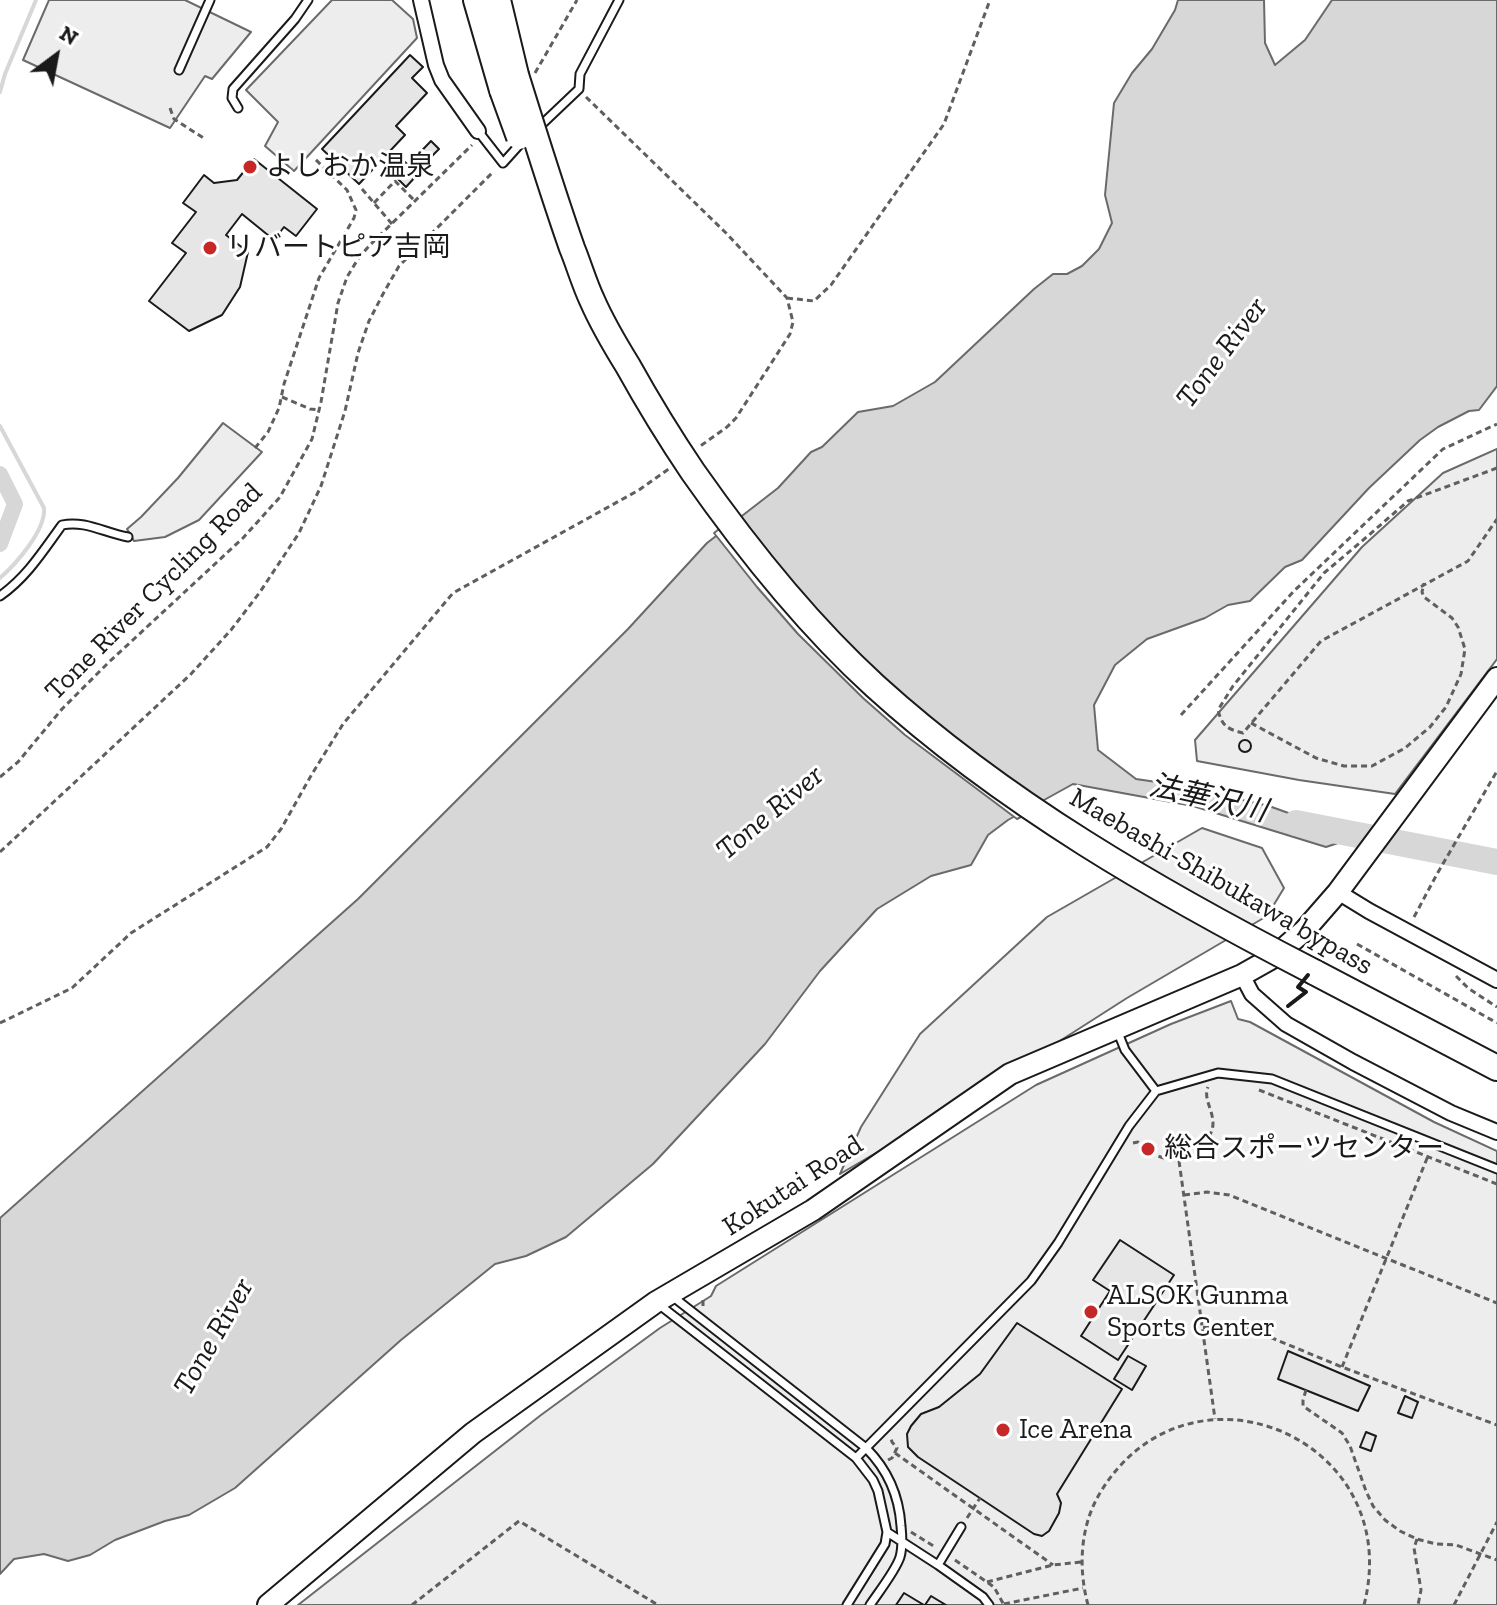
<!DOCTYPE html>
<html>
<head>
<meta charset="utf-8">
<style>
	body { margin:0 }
	#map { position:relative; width:1497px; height:1605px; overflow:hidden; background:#fff; font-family:"Zilla Slab",serif }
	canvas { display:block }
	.north { position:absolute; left:16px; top:16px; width:80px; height:80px; -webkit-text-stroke:6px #fff; paint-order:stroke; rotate:32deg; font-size:22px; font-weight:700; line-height:32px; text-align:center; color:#1a1a1a }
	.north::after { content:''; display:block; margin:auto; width:28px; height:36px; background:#1a1a1a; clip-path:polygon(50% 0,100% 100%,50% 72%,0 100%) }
</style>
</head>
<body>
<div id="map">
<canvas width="1497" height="1605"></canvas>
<div class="north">N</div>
</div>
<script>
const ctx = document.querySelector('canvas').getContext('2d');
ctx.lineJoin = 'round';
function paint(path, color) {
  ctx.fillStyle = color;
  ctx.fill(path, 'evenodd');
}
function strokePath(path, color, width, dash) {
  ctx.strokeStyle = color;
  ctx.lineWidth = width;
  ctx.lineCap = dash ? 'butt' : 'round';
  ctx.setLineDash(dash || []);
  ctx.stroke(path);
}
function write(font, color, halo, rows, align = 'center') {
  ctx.font = font + ' "Zilla Slab","Noto Sans JP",serif';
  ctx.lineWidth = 6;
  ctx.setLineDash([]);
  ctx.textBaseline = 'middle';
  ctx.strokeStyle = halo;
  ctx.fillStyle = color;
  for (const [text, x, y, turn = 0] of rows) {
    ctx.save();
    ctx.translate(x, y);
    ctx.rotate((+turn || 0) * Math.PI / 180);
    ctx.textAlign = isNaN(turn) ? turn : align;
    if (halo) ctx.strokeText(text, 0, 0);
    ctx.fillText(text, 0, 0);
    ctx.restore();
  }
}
const built = new Path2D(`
	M49,0h136l66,32 -39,47 -7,-3 -35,52 -147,-68z
	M332,0h60l21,19 4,19 -123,133 -29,-25 13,-24 -32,-32z
	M223,423l39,29 -63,68 -34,17 -31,4 -7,-12 14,-12 37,-39z
	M1497,449v210l-102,135 -96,-14 -102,-19 -2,-21 167,-193 81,-74z
	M1202,828l60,20 22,40 -17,28 -140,82 -147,94 -140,82 21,-47 59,-93 127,-117z
	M1231,1001l7,18 12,3 184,100 63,29v454h-1199l243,-190 119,-87 51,-32 5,-10 320,-201 135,-61z`);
paint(built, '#ededed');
strokePath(built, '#6a6a6a', 2);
const water = new Path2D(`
	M1178,0h86l1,43 10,22 30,-25 27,-40h165v386l-18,24 -10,1 -31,16 -18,13 -51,48 -67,72 -17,7 -35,34 -22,4 -23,13 -58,21 -32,26 -21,40 4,45 38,29 41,6 92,21 61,22 11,14 -15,5 -133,-41 -120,-22 -65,36 -20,15 -17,30 -40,11 -54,33 -57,62 -55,73 -112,120 -87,73 -40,19 -31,8 -94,76 -166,148 -46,27 -24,6 -50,19 -25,15 -22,6 -24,-7 -30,5 -14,15v-356l358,-319 270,-270 79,-86 71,-55 33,-36 11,-5 36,-35 35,-6 42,-24 99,-93 19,-15h14l15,-8 17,-17 13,-26 -7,-28 9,-92 18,-30 20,-24 23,-39z`);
paint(water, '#d7d7d7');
strokePath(water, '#6a6a6a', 2);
const pier = new Path2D(`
	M736,516l42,52 41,46 63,62 42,38 42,33 79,57 -28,15 -112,-84 -42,-37 -65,-64 -41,-47 -43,-54z`);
paint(pier, '#fff');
strokePath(pier, '#6a6a6a', 2);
strokePath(new Path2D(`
	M0,92l5,-18 31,-74
	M0,426l44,82c2,22 -28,56 -44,70`), '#d7d7d7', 4);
strokePath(new Path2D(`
	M0,474l15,30 -15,40`), '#d7d7d7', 16);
strokePath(new Path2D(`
	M1296,823l201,39`), '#d7d7d7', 26);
const building = new Path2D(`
	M410,55l13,12 -11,11 15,15 -31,33 9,9 -46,49 -37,-35z
	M431,141l8,8 -24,24 2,2 -11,12 -13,-13 12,-12 3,3z
	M254,159l63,50 -21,27 -12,-9 -10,13 -32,-26 -16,21 22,17 -8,35 -18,28 -33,16 -40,-30 37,-48 -14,-10 24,-31 -13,-9 21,-28 10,8 23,-3z
	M1239 746a6 6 0 1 1 12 0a6 6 0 1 1-12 0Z
	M1120,1240l54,35 -56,85 -37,-24 29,-45 -17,-11z
	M1017,1323l105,66 -65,105 4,9 -2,10 -10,18 -7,5 -8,-2 -116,-77 -10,-10 -1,-13 4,-8 10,-12 18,-7 41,-33z
	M1288,1351l82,35 -12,25 -80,-32z
	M1128,1356l18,10 -14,24 -18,-11z
	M1405,1396l13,6 -6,16 -14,-5z
	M1366,1432l10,4 -5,15 -11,-4z
	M904,1593l20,12h-28z
	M931,1596l15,9h-21z`);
paint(building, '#e6e6e6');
strokePath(building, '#1a1a1a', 2);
const lane = new Path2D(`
	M179,70l31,-70
	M238,108l-6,-10 1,-9 62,-70 13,-19
	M539,127l40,-38 1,-15 39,-74
	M478,131l25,32 18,-20
	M0,596c27,-19 43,-45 62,-71 23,-5 43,8 66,12
	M1117,1030l8,20 31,41
	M672,1296l194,152c22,22 33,47 35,78 1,10 2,21 -1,31 -4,13 -22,36 -30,48
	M657,1303l199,155 17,22 5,11 9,41 -2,12 -38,61
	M856,1458l175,-177 27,-38 71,-117 27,-35 62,-18 54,6 225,90
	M887,1532l51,33 45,32 6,8
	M938,1565l23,-38`);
const street = new Path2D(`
	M421,0l15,65 6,15 36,51
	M1338,892l31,19 128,69
	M1242,975l10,19 34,30 67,38 98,51 46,19`);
const secondary = new Path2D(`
	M268,1605l205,-172 183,-131 157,-92 197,-136 232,-99 32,-18 17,-15 13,-11 34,-39 159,-214`);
const highway = new Path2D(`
	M476,0l26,90
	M498,0l18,75
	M1314,972l183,96`);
strokePath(lane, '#1a1a1a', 11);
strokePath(street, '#1a1a1a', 18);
strokePath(secondary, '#1a1a1a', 24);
strokePath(highway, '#1a1a1a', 28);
strokePath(new Path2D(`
	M535,73l42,-73
	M586,97l140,136 61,65 6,24 -3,12 -54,84 -9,9 -28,20
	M170,108l4,11 31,20
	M362,189l30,35
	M374,203l21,-22 20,20
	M787,298l27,3 17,-16 113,-161 46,-124
	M282,397l28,12 9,1
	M255,448l13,-16 11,-24 5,-24 35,-106 35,-60 2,-8 -9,-20 -33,-32
	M1497,468l-89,33 -46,40 -38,32 -91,113 -15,24c4,16 9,19 25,23l78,-92 147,-80 29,-42
	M1181,715l113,-124 149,-142 54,-25
	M1251,723l65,35 28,8h28l33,-18 25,-21 16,-20 15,-33 4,-25 -7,-22 -6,-9 -28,-21 -2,-5 2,-9
	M0,777l18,-15 44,-53 46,-46 135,-125 37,-41 32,-58 9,-37 17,-99 9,-26 11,-18 11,-13 103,-101
	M0,852l191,-178 40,-44 29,-38 39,-59 22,-47 24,-75 13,-58 11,-32 14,-27 16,-28 95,-95
	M1414,917l23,-43 60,-103
	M1357,944l140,79
	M1456,976l12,12 29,19
	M0,1023l72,-35 59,-55 136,-86 14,-18 31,-55 31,-50 110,-131 186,-103 31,-22
	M1259,1090l238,94
	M1133,1143l5,-1c19,18 46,28 65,3 5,-6 10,-13 10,-22 0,-13 -10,-25 -5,-36
	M1179,1161l36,258
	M1184,1195l23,-3 22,3 268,108
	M703,1306v-9
	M1193,1328l50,-2 99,41 155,58
	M1342,1367l86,-211
	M1306,1390l-3,10v6l39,27 8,13 16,45 7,15 12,14 15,11 17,8 19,5 20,1 41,15
	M895,1453l158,112
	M888,1460l4,-2 5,-10 -5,-6 -1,-4
	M967,1518l13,-20
	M911,1532l24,15
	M1417,1539l-3,9 7,42 -3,15
	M955,1560l39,27 10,18
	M987,1582l66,-17 28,-3
	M1004,1604l79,-16
	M412,1605l107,-84 139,84
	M1088,1605c-10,-37 -8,-79 12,-112 88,-147 307,-55 264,112
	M1454,1605l43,-83`), '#5f5f5f', 3, [6, 4]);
strokePath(lane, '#fff', 7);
strokePath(street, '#fff', 14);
strokePath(secondary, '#fff', 20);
strokePath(highway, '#fff', 24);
const highwayBridge = new Path2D(`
	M516,75c18,58 36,116 56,173 7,17 12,35 20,52 10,23 23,45 36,66 20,36 42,72 65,106 54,77 113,151 182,214 130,118 284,206 439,286
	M502,90l17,47`);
strokePath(highwayBridge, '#1a1a1a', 28, []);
strokePath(highwayBridge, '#fff', 24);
strokePath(new Path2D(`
	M1288,1006l18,-14 -8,-5 10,-12`), '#1a1a1a', 4);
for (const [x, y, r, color] of [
	[250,167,8,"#c62828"],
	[210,248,8,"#c62828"],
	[1148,1149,8,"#c62828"],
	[1091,1312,8,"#c62828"],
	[1003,1430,8,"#c62828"]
]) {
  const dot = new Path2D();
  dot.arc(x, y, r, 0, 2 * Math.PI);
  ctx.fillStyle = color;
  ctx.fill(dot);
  strokePath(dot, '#fff', 3);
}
write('28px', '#1a1a1a', '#fff', [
	["よしおか温泉",266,167],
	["リバートピア吉岡",226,248],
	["総合スポーツセンター",1164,1149],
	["ALSOK Gunma",1107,1296],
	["Sports Center",1107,1328],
	["Ice Arena",1019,1430]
], 'left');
write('28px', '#1a1a1a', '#fff', [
	["Tone River Cycling Road",154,592,-45],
	["Maebashi-Shibukawa bypass",1221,882,30],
	["Kokutai Road",793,1186,-33]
]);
write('italic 30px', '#1a1a1a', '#fff', [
	["Tone River",1222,353,-53],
	["法華沢川",1208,799,13],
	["Tone River",770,813,-40],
	["Tone River",214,1337,-60]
]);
</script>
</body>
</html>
